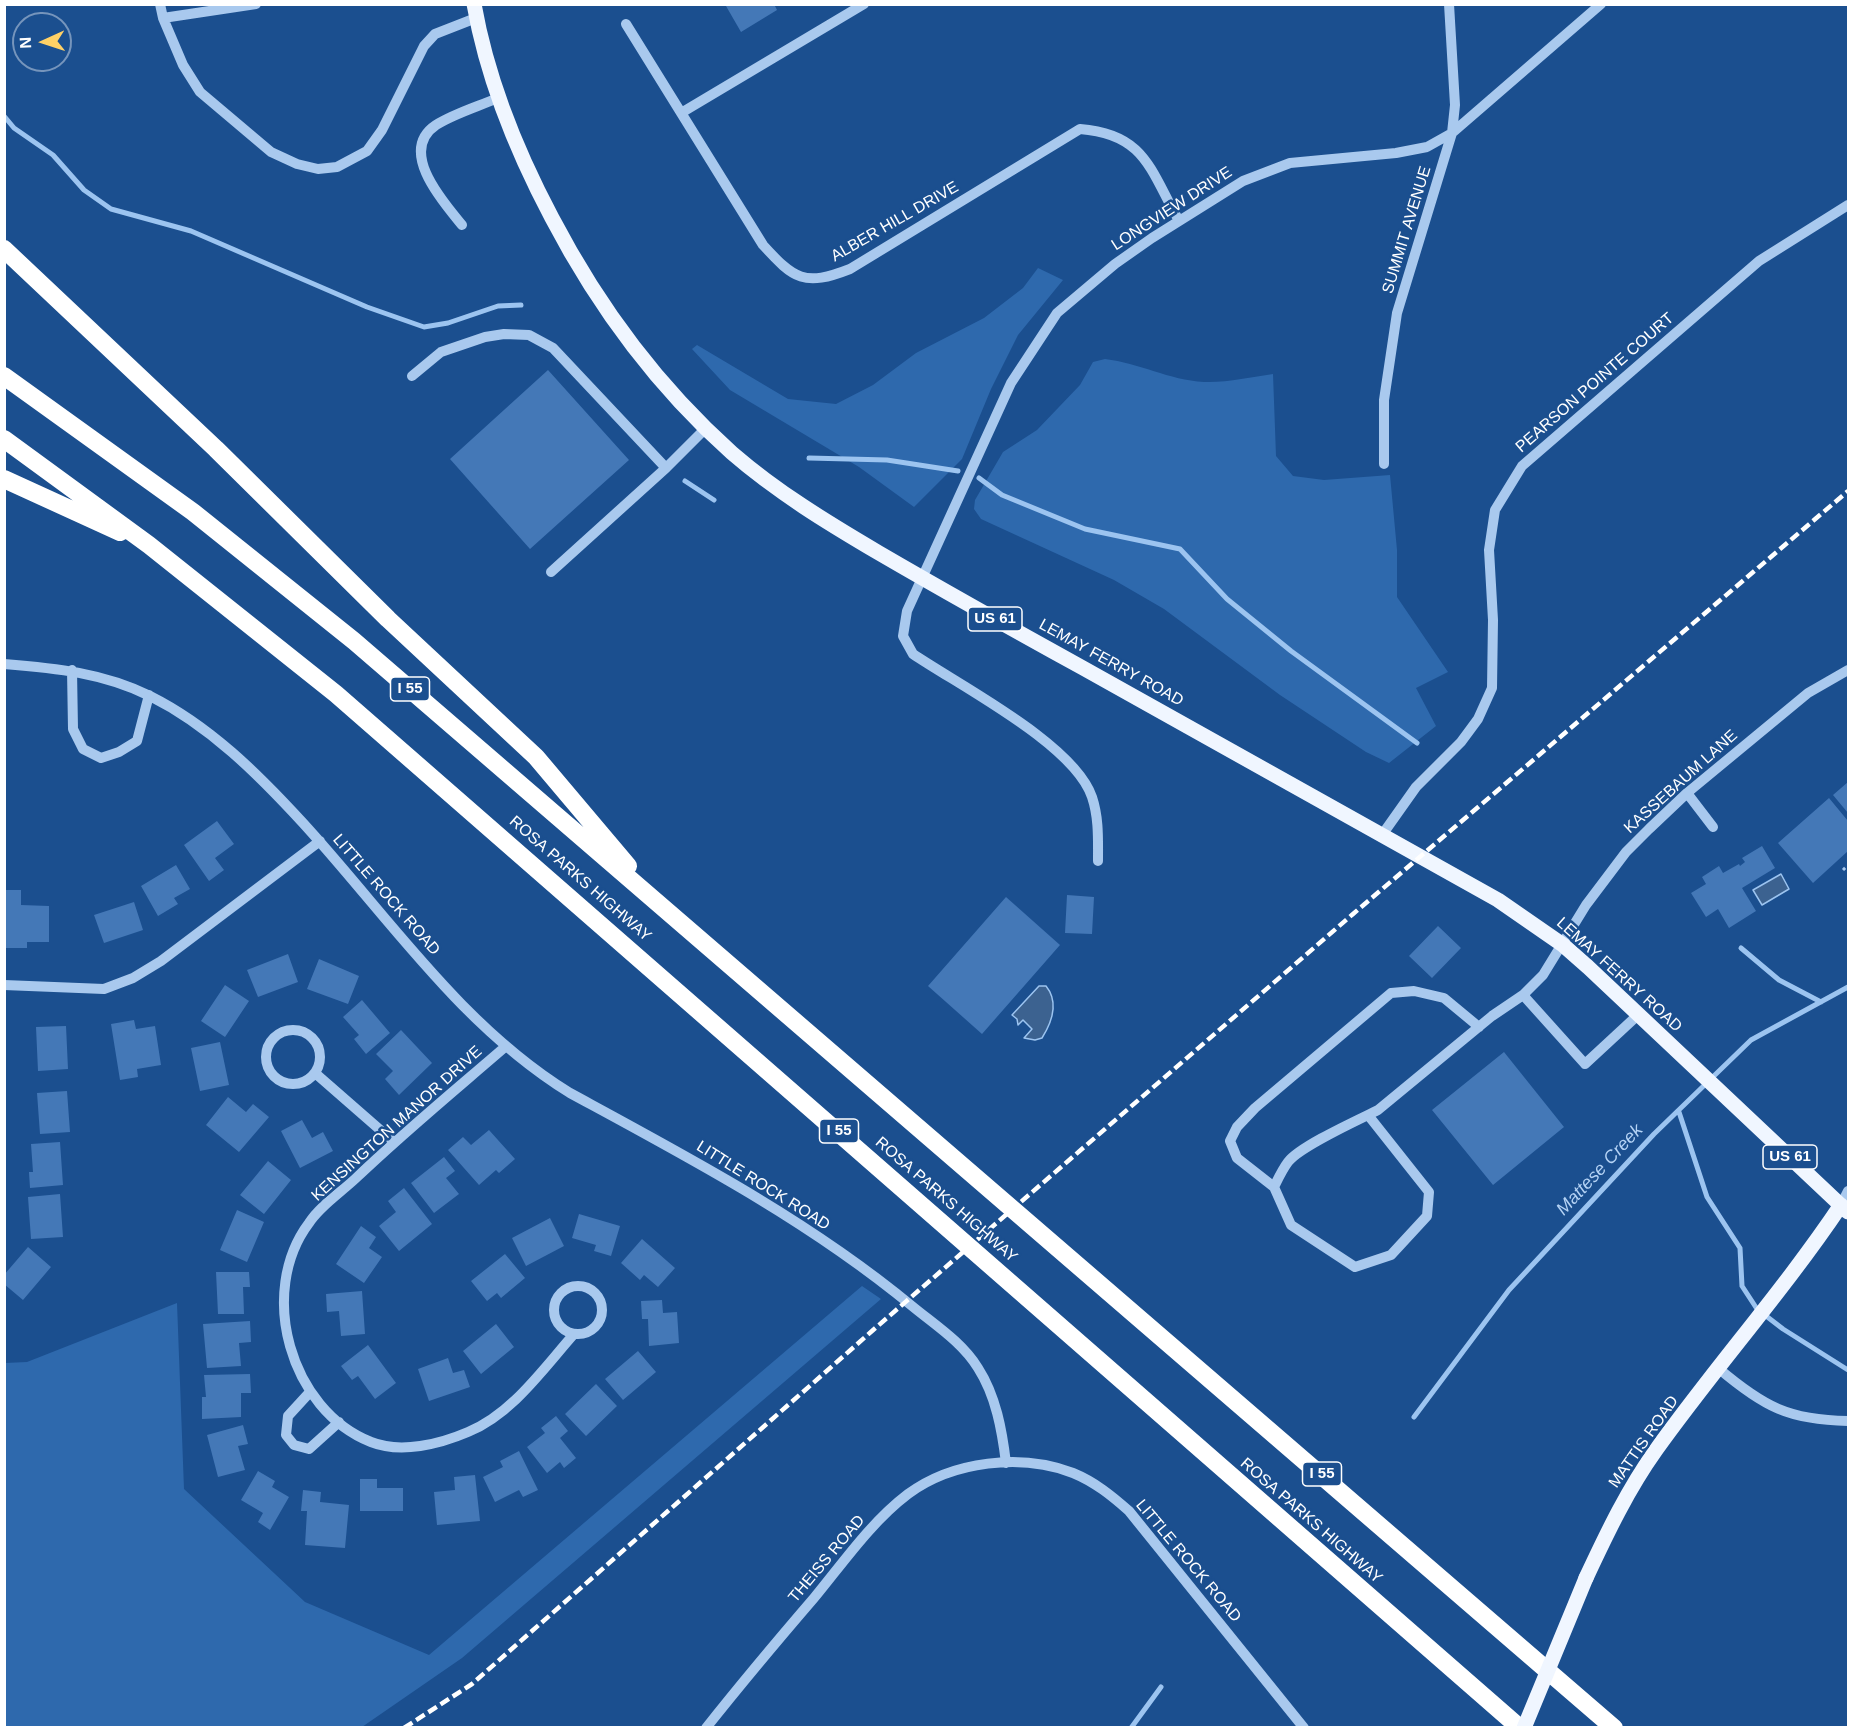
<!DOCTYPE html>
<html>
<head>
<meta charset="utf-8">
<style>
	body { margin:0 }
	#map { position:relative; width:1853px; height:1732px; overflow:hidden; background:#1b4f8f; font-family:Arial,sans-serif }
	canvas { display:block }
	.frame { position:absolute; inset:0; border:6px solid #fff; pointer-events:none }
	.north { position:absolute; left:12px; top:12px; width:60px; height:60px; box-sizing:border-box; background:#1b4f8f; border:2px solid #7695bc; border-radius:50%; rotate:267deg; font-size:16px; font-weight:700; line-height:24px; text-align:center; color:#fff }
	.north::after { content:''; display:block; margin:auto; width:21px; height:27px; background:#ffd166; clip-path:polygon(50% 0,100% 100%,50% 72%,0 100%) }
</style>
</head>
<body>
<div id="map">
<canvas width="1853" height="1732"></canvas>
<div class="frame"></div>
<div class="north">N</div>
</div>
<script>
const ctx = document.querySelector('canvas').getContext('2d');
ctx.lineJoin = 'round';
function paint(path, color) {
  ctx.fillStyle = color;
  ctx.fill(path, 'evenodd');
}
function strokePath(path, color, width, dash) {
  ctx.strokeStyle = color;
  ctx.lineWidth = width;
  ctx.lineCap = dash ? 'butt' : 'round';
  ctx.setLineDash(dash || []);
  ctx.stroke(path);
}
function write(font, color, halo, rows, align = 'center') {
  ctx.font = font + ' Arial,sans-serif';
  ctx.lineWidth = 5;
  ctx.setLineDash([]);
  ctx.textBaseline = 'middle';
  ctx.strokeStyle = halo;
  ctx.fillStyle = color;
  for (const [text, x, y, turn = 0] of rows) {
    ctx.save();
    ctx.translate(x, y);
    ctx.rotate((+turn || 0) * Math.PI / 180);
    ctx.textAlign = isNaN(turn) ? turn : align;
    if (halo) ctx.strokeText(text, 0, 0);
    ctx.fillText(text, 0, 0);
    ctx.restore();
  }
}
paint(new Path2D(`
	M1038,268l25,12 -45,55 -27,54 -29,70 -48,48 -55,-40 -129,-77 -38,-41 5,-4 91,54 48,5 37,-19 43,-32 68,-35 39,-30z
	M1105,359c34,4 64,21 99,23 22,1 47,-5 69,-8l3,82 17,20 31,4 66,-5 7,75v47l51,75 -32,16 20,38 -47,37 -23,-11 -86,-57 -116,-86 -50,-29 -133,-61 -7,-10 1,-9 28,-48 34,-22 43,-45 13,-23z
	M862,1286l19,13 -419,359 -100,69h-357v-364l22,-1 150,-59 7,186 121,113 124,53z`), '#2e69ad');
const water = new Path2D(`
	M1781,874l8,15 -27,16 -9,-15z
	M1039,986h7c13,16 6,36 -4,52l-7,2 -11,-2 8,-9 -9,-9 -5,5 -1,-6 -5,-4z`);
paint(water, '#3c6290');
strokePath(water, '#9cc4f0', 1.5);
strokePath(new Path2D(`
	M4,116l10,12 39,27 31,35 27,19 80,22 176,76 57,20 24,-4 50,-17 23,-1
	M809,458l78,2 71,11
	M979,478l23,17 83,34 95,20 47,50 64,52 126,92
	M685,481l29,19
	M1741,948l38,32 42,22
	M1679,1112l28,85 33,51 2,38 15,23 26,20 65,41
	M1414,1417l95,-127 145,-156 97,-94 97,-53
	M1131,1728l30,-41`), '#9cc4f0', 5);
paint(new Path2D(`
	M729,4h45l3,6 -36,22 -15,-26z
	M548,370l81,90 -99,89 -80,-90z
	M1848,782v31l-15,-18z
	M1829,798l19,23v30l-35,32 -35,-40z
	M217,821l17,23 -19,14 9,12 -15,11 -25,-36z
	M1762,846l13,22 -33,20 14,23 -27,17 -11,-19 -12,8 -15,-24 15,-9 -4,-7 17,-11 4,7 16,-9 1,2 5,-4 -3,-4z
	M176,865l14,24 -16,9 4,6 -20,12 -17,-30z
	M6,890h15v15l28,1v36h-22v6h-21z
	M1067,895l27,2 -2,37 -27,-1z
	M1006,897l54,48 -78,89 -54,-48z
	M134,902l9,28 -39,13 -10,-28z
	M1438,926l23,22 -29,30 -23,-22z
	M288,954l10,28 -40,15 -11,-27z
	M319,959l40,17 -11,28 -41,-15z
	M225,985l24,16 -24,36 -24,-16z
	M362,1000l28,33 -24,21 -12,-15 5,-4 -16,-18z
	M134,1020l2,9 19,-3 6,39 -24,4 1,8 -18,3 -9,-56z
	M66,1026l2,43 -30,2 -2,-44z
	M401,1030l31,33 -33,32 -14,-16 8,-8 -17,-17z
	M220,1042l9,43 -29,6 -9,-43z
	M1504,1052l60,75 -71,58 -61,-75z
	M67,1091l3,41 -30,2 -3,-41z
	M228,1097l18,15 7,-8 16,13 -30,35 -33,-27z
	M302,1120l10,18 11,-6 10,19 -33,17 -19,-37z
	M489,1130l26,29 -16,14 -3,-3 -17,15 -31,-35 15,-13 8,8z
	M60,1142l3,43 -33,3 -1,-16h4l-2,-28z
	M444,1157l11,14 -9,7 13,16 -25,19 -23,-30z
	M268,1161l23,19 -27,34 -24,-19z
	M404,1188l28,36 -33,27 -20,-25 17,-14 -8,-11z
	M60,1194l3,43 -32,2 -3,-42z
	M237,1210l27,12 -17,40 -27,-12z
	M579,1214l41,12 -9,30 -17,-5 2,-6 -24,-7z
	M550,1218l14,28 -38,20 -14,-28z
	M361,1226l15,11 -7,11 13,9 -18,26 -28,-19z
	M642,1239l33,29 -17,19 -14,-12 -4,5 -19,-17z
	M28,1247l23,20 -28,33 -19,-16v-9z
	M505,1254l20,24 -24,20 -4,-5 -10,8 -16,-20z
	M216,1272h33l1,15h-7l1,27h-26z
	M362,1291l3,43 -24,2 -2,-25 -12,1 -1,-18z
	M662,1300l1,13 14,-1 2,31 -30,3 -1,-27h-6l-1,-18z
	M250,1321l1,21 -12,1 2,23 -34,2 -4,-44z
	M496,1324l18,23 -33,27 -18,-23z
	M368,1345l28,38 -21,16 -17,-23 -6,4 -11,-14z
	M638,1351l18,21 -33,28 -18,-21z
	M448,1358l5,15 11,-3 6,17 -41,14 -11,-32z
	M250,1374l1,19h-10v24l-39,2v-22h4l-2,-22z
	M596,1384l21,22 -31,30 -21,-22z
	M556,1416l12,15 -8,7 16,20 -12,10 -4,-6 -13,11 -20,-26 18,-14 -4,-5z
	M243,1425l5,19 -10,2 7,24 -27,7 -11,-42z
	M519,1451l19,39 -15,7 -4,-7 -24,12 -12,-25 20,-10 -3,-6z
	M258,1471l17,10 -3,6 17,10 -19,33 -12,-8 5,-9 -22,-13z
	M475,1475l5,46 -43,4 -3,-33 21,-2 -1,-13z
	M360,1479h17v9h26v23h-43z
	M303,1490l18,2 -1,10 29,3 -4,43 -40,-3 2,-34h-6z`), '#4478b7');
strokePath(new Path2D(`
	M1843,870l5,-5`), '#a9c9ee', 3, [3, 4.5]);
strokePath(new Path2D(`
	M160,4l3,14 20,47 17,27 71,60 26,12 21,5 19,-2 30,-16 15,-21 42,-84 11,-12 41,-16
	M163,18l93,-14
	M626,24l137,221c31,34 41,42 87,24l230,-140c65,5 70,41 98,90
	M681,113l183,-109
	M462,225c-18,-22 -65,-74 -26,-100 19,-12 44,-19 64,-28
	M412,376l29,-24 44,-15 19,-3 25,1 24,13 113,120
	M1384,464v-64l13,-87 55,-180 3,-28 -6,-101
	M551,572l115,-104 40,-40
	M4,664c51,4 100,9 146,32 60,30 108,78 153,127 85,93 158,203 267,270 118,64 238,127 342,213 23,19 50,36 66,62 18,28 24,62 28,95
	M72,670l1,59 10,20 18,9 18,-6 18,-11 12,-46
	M1687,793l26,34
	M1382,835l34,-48 45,-45 17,-23 14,-31 1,-68 -4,-70 6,-40 27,-44 237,-205 89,-56
	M1098,861c0,-22 1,-43 -6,-64 -18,-53 -132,-111 -179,-143l-10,-18 4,-25 104,-228 46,-70 58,-49 37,-26 91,-57 47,-18 106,-10 31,-6 25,-14 149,-129
	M4,985l100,4 29,-11 28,-17 159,-120
	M1639,1014l-54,50 -62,-69 20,-20 43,-70 40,-53 23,-23 38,-36 121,-100 40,-23
	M266 1057a27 27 0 1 1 54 0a27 27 0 1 1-54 0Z
	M505,1047c-51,44 -102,86 -150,132 -15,14 -35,27 -46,44 -52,69 -19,187 62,219 30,12 69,2 97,-10 44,-18 75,-63 106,-98
	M315,1073l79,69
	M1368,1115l61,77 -2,24 -36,39 -36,12 -64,-42 -17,-38c4,-8 8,-17 14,-25 12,-16 70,-42 90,-52l114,-94 31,-21
	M1274,1187l-37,-29 -7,-17 7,-14 18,-19 136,-115 23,-2 30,7 35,29
	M1841,1205l7,-14
	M554 1310a24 24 0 1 1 48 0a24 24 0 1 1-48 0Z
	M1718,1368c46,39 71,52 130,53
	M310,1392l-22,24 -2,19 8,10 15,4 30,-27
	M706,1728c35,-44 71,-87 108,-130 29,-35 57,-76 94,-104 45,-33 113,-41 165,-21 22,9 39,23 56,38l175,217`), '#a9c9ee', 10);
strokePath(new Path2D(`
	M474,4c13,74 43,148 78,214 46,88 105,168 180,235 45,39 96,70 147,100 67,39 135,77 204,115 138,77 277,155 415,232l65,45 25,22 260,245
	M1586,1578c21,-45 42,-89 70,-128 60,-84 128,-160 185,-245`), '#f0f6ff', 15);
strokePath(new Path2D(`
	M4,249l212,200 172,170 148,138 92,109
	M4,376l189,136 161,129 1260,1087
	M4,439l145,106 187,149 1184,1034
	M4,479l116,53`), '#fff', 18);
strokePath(new Path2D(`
	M404,1728l68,-44 400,-353 481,-417 495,-423`), '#fff', 4.5, [10, 4.5]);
strokePath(new Path2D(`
	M1524,1728l62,-150`), '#f0f6ff', 15);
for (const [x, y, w] of [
	[995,619,54],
	[410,689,39],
	[839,1131,39],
	[1790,1157,54],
	[1322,1474,39]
]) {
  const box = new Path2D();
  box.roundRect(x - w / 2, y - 12, w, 24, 4.5);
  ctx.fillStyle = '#1b4f8f';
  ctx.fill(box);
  strokePath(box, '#fff', 1.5);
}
write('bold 15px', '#fff', null, [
	["US 61",995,619],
	["I 55",410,689],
	["I 55",839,1131],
	["US 61",1790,1157],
	["I 55",1322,1474]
]);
write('16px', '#fff', '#1b4f8f', [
	["LONGVIEW DRIVE",1172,209,-33],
	["ALBER HILL DRIVE",895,222,-30],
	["SUMMIT AVENUE",1407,230,-73],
	["PEARSON POINTE COURT",1595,383,-41],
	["LEMAY FERRY ROAD",1111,663,29],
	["KASSEBAUM LANE",1681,782,-42],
	["ROSA PARKS HIGHWAY",580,879,41],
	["LITTLE ROCK ROAD",386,895,49],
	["LEMAY FERRY ROAD",1619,975,42],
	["KENSINGTON MANOR DRIVE",397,1124,-42],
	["LITTLE ROCK ROAD",763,1186,32],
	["ROSA PARKS HIGHWAY",946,1200,41],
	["MATTIS ROAD",1644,1442,-55],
	["ROSA PARKS HIGHWAY",1311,1521,41],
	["THEISS ROAD",827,1559,-50],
	["LITTLE ROCK ROAD",1188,1561,50]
]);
write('italic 18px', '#b5d3f5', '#1b4f8f', [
	["Mattese Creek",1600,1170,-47]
]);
</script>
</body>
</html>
